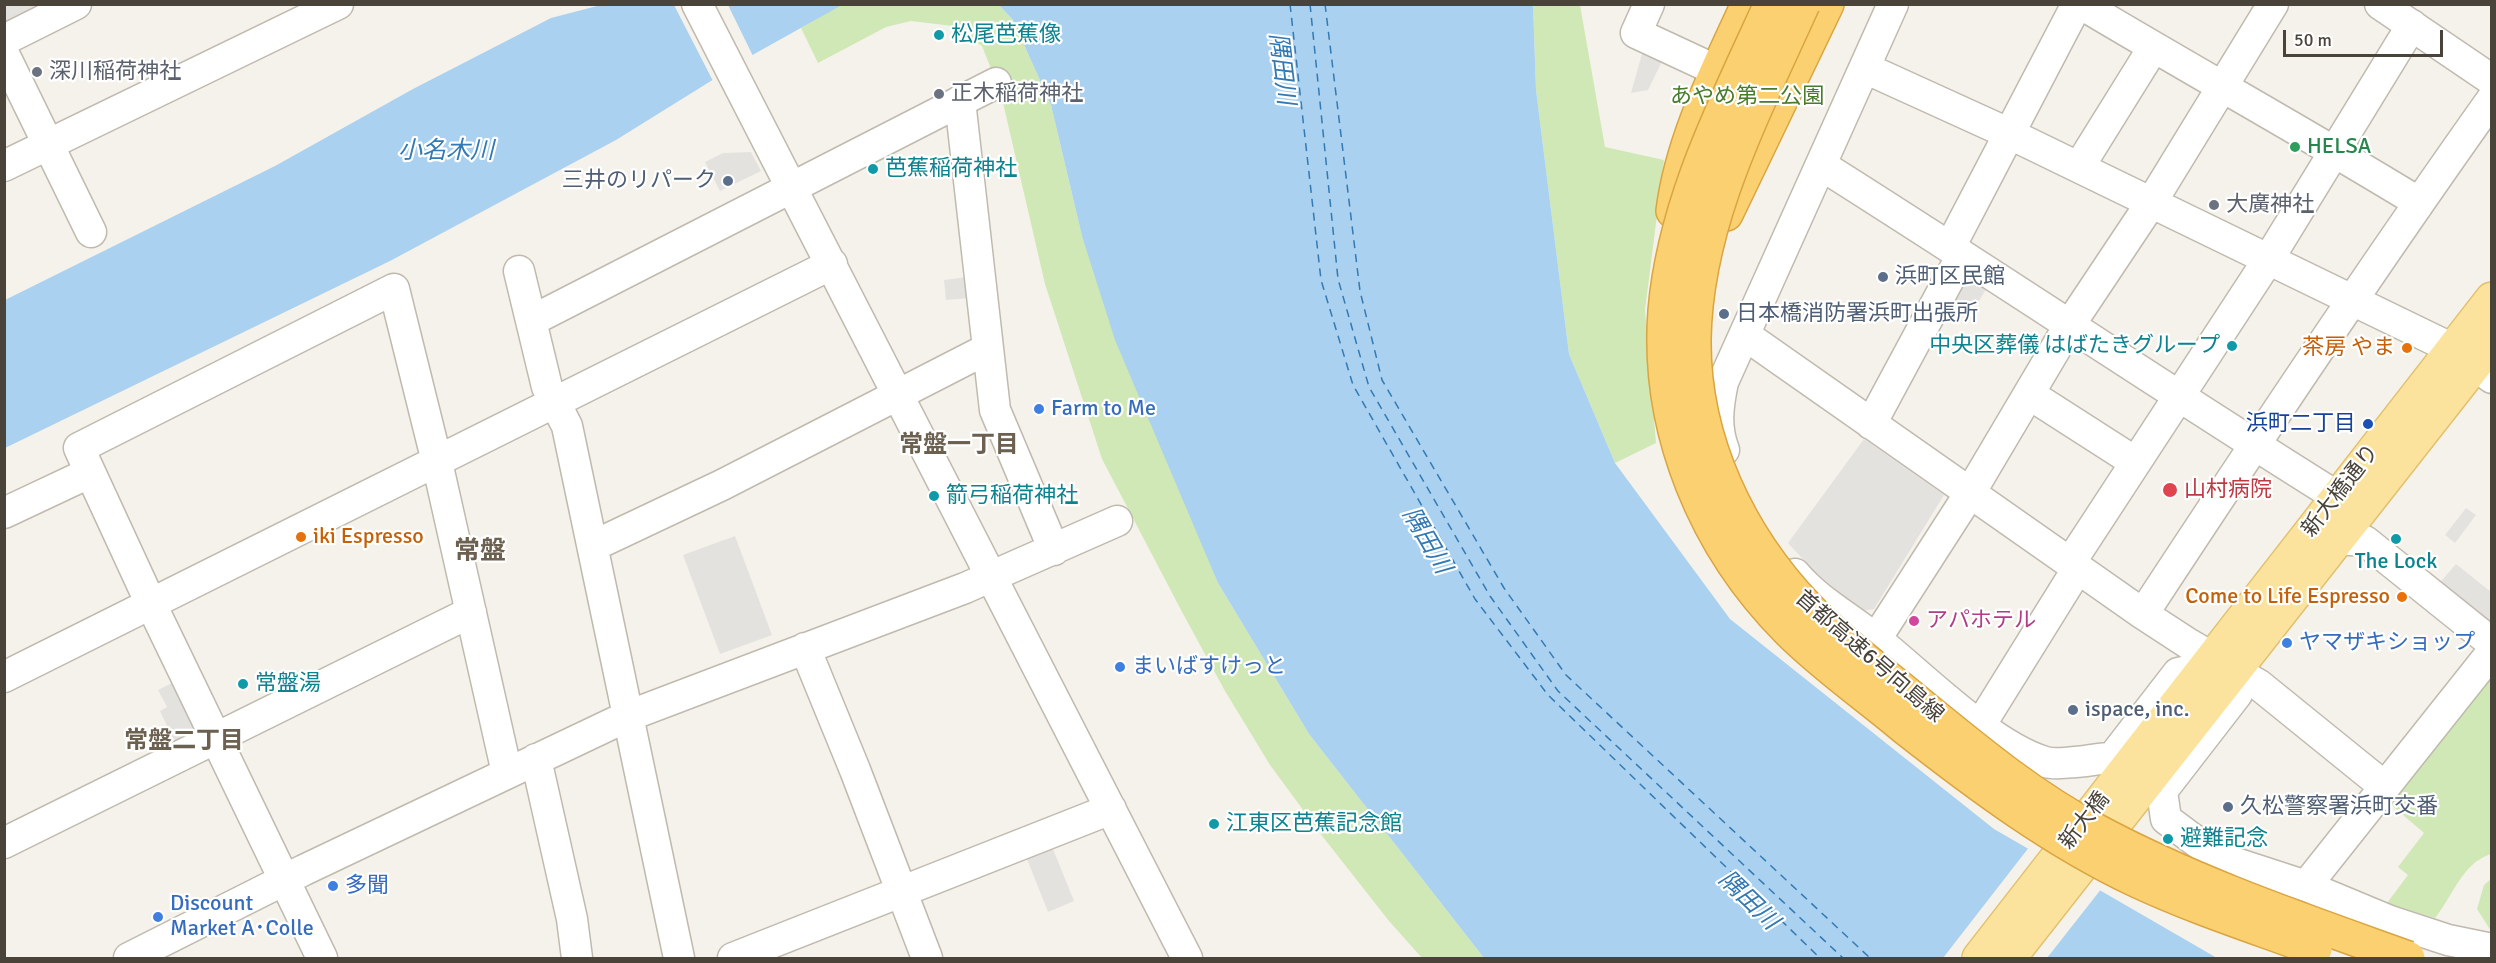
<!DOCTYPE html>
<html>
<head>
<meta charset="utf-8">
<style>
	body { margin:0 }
	#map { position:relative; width:2496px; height:963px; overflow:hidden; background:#f5f2eb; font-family:Signika,sans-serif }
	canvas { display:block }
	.frame { position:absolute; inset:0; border:6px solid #494339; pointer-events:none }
	.scale { position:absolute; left:2283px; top:30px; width:160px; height:27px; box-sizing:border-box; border:3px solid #494339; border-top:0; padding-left:8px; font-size:18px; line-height:21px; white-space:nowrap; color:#494339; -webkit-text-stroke:4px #fff; paint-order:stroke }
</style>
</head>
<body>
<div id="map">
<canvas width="2496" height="963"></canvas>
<div class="frame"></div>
<div class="scale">50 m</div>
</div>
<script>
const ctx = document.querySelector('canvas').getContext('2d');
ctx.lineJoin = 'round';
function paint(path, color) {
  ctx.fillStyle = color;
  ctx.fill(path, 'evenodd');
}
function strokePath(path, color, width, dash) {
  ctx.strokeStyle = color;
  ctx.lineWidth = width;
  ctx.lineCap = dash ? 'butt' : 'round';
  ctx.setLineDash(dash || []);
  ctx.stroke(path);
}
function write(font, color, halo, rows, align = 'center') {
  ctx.font = font + ' Signika,"Noto Sans JP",sans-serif';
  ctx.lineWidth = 4.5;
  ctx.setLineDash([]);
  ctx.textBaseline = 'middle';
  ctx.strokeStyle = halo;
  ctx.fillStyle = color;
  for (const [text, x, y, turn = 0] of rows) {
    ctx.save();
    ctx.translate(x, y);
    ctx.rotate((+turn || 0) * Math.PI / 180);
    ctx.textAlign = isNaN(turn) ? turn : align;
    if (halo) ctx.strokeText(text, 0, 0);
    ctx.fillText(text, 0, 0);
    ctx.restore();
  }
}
paint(new Path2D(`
	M842,4l157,1 14,15 38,85 31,131 136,347 91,151 175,224h-62l-33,-37 -66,-84 -53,-72 -45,-74 -44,-81 -79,-151 -57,-175 -44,-190 -19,-48 -29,-20 -42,-5 -25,6 -68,36 -17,-35z
	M1533,5h47l25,142 59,13 -19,150 11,133 -41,20 -46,-109 -33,-264z
	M2491,669v185c-29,9 -38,42 -56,64l-48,-15 21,-28 -10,-8 26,-34 -36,-31z
	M2491,879h1l-1,52 -14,-22 7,-24z`), '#d0e8b5');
paint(new Path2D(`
	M4,5h44l-38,18 -5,-2z
	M1645,43l21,10 -18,37 -17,3z
	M751,152l10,19 -41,20 -15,-29 18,-9z
	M1964,265l26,18 -18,29 -25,-15z
	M967,277l2,21 -23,2 -2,-20z
	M1864,439l80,56 -70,114 -12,2 -50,-42 -24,-26z
	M2466,508l10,7 -21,28 -10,-8z
	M735,536l37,99 -52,19 -37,-99z
	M2456,564l35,28v36l-54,-42z
	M174,682l23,49 -20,16 -17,-36 7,-4 -9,-17z
	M1053,849l21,52 -26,11 -21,-53z`), '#e4e2df');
paint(new Path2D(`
	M601,5h241l-86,48 -140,87 -226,121 -385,187v-148l270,-134 138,-77 138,-71z
	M999,5h534l3,85 33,264 46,109 115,156 264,210 223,129h-733l-175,-224 -91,-151 -103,-243 -33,-104 -31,-131 -38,-85z`), '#aad1ef');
paint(new Path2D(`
	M674,5h54l26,53 -40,25z
	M2030,846l72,42 -55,70h-104z`), '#f5f2eb');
strokePath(new Path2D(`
	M1290,4l31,276 32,105 122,214 73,96 272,263
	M1310,4l28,275 31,108 121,209 68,95 285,267
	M1325,4l35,287 22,89 122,208 62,87 304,283`), '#337ab4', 1.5, [8, 6]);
const minor = new Path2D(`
	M697,4l490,954
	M1649,4l-13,29 73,34
	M2081,4c112,67 226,130 337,198
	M2380,4l112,76
	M4,40l72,-36
	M4,54l87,178
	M1865,68l145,66 443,215 39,29
	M960,101l35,309 59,140
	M1821,165c173,109 342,223 515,331
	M4,166l334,-162
	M2079,167l74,-119
	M1950,247l127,-243
	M519,271l28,116 20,39 112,532
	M531,321l465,-238
	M1745,335l398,279 46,30 70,41 126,102
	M2029,394l106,68
	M1871,424l91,-169
	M1724,450c-9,-23 -6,-44 -1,-68l170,-378
	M4,513l85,-40
	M2336,539l29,2 127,102
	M593,546l129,-61 265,-136
	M2070,563l198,-303 144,-235
	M1795,574c23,27 55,44 82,66 45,36 114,106 168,122 14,4 53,-3 68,-5l65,-84 26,-6
	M2143,614c114,-174 229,-346 349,-515
	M1876,639l94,-146 99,-167 82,-123 122,-199
	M805,648l50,122 72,188
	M4,677l828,-413
	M2237,690v4l-75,97 4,28 51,38 89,29 84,35 58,19 39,8
	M1981,724l97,-156
	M536,759l36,160 5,39
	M4,843l467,-231
	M2306,886l186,-234
	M129,958l175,-88 324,-154 337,-128 152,-67
	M322,958l-171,-354 -72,-156 315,-159 43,173 70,311
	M733,958l378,-149`);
const major = new Path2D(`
	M1979,958l513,-659
	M2009,958l483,-615`);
const highway = new Path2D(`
	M1673,211c9,-72 45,-141 75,-207
	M1726,214l101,-210`);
strokePath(minor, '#c0baae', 33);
strokePath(major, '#e1c16d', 36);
strokePath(highway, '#daa540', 36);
strokePath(minor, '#fff', 30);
strokePath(major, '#fbe39e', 33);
strokePath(highway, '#fad071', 33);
const highwayBridge = new Path2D(`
	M1771,4c-45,99 -97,198 -106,307 -9,119 40,236 124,320 35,35 77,64 115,96 74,58 149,114 234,154 58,27 118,46 177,68
	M1803,4c-48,107 -107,216 -109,335 -1,101 45,197 114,269 34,36 76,66 114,98 54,44 109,90 171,123 100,54 209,91 315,129`);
strokePath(highwayBridge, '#daa540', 36, []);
strokePath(highwayBridge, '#fad071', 33);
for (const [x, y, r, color] of [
	[939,35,6,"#0f9aa8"],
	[37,72,6,"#6b7280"],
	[939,94,6,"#6b7280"],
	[2295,147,6,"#2e9e5b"],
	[873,169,6,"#0f9aa8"],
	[728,181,6,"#5c6f8a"],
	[2214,205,6,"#6b7280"],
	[1883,277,6,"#5c6f8a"],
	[1724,314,6,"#5c6f8a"],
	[2232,346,6,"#0f9aa8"],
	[2407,348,6,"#e8710a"],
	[1039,409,6,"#3f7fe0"],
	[2368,424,6,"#1a4fb4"],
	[2170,490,8,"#e0444e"],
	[934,496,6,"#0f9aa8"],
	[301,537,6,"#e8710a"],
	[2396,539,6,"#0f9aa8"],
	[2402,597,6,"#e8710a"],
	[1914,621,6,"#d1479c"],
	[2287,643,6,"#3f7fe0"],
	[1120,667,6,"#3f7fe0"],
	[243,684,6,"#0f9aa8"],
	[2073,710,6,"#5c6f8a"],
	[2228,807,6,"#5c6f8a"],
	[1214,824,6,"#0f9aa8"],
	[2168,839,6,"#0f9aa8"],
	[333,886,6,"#3f7fe0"],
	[158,917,6,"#3f7fe0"]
]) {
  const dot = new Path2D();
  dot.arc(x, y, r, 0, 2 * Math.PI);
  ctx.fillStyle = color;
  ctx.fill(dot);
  strokePath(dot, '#fff', 2);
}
write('22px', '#0d838f', '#fff', [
	["松尾芭蕉像",951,35],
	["芭蕉稲荷神社",885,169],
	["中央区葬儀 はばたきグループ",2220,346,"right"],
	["箭弓稲荷神社",946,496],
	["The Lock",2396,562,"center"],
	["常盤湯",255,684],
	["江東区芭蕉記念館",1226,824],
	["避難記念",2180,839]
], 'left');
write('22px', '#5b616d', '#fff', [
	["深川稲荷神社",49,72],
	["正木稲荷神社",951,94],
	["大廣神社",2226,205]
], 'left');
write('22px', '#487b2c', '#fff', [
	["あやめ第二公園",1747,97]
]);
write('22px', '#27864d', '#fff', [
	["HELSA",2307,147]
], 'left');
write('22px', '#4e5e75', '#fff', [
	["三井のリパーク",716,181,"right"],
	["浜町区民館",1895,277],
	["日本橋消防署浜町出張所",1736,314],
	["ispace, inc.",2085,710],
	["久松警察署浜町交番",2240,807]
], 'left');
write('22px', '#c56008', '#fff', [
	["茶房 やま",2395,348],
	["iki Espresso",313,537,"left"],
	["Come to Life Espresso",2390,597]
], 'right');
write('22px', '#366cbe', '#fff', [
	["Farm to Me",1051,409],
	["ヤマザキショップ",2299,643],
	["まいばすけっと",1132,667],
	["多聞",345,886],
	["Discount",170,904],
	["Market A･Colle",170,929]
], 'left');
write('22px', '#164399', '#fff', [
	["浜町二丁目",2356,424]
], 'right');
write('22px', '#be3a42', '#fff', [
	["山村病院",2184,490]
], 'left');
write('22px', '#494339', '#fff', [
	["新大橋通り",2341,491,-52],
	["首都高速6号向島線",1869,657,41],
	["新大橋",2085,821,-52]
]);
write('22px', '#b23c85', '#fff', [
	["アパホテル",1926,621]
], 'left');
write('italic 24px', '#337ab4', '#fff', [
	["隅田川",1281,69,83],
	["小名木川",446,152],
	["隅田川",1426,541,60],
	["隅田川",1748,901,44]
]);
write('bold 24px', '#6c6150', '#fff', [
	["常盤一丁目",959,446],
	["常盤二丁目",184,742]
]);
write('bold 26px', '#6c6150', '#fff', [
	["常盤",480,552]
]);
</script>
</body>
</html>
